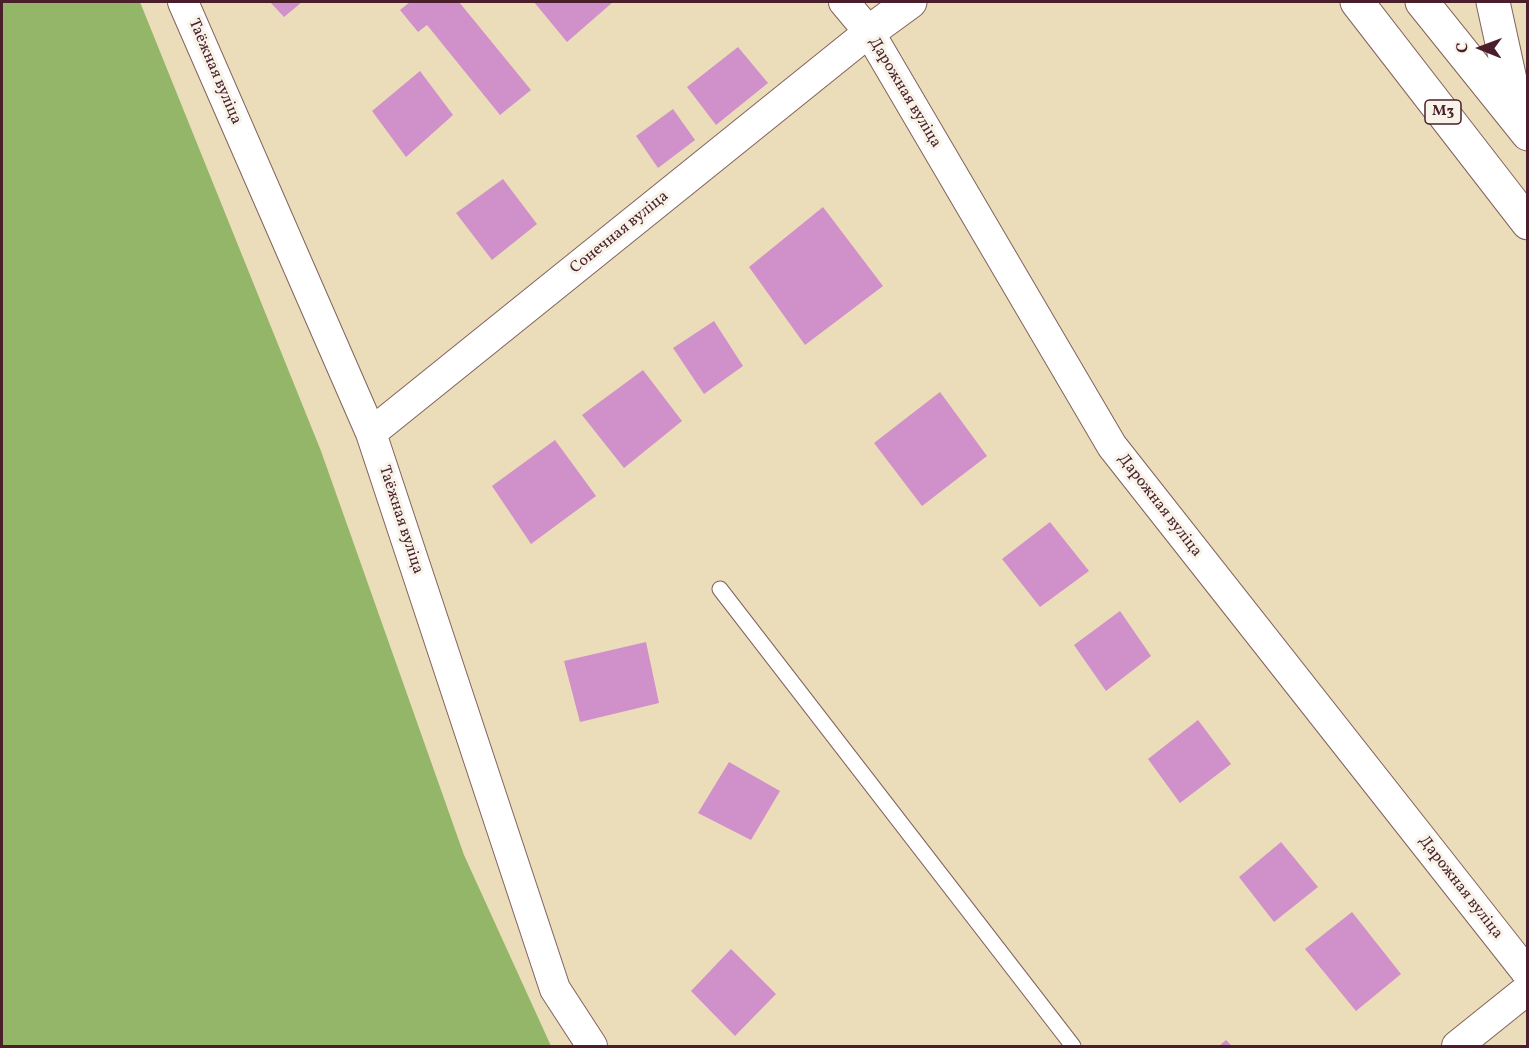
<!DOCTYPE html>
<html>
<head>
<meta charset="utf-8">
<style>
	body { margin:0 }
	#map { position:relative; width:1529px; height:1048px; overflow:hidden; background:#ebddb9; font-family:Vollkorn,serif }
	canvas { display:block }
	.frame { position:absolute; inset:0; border:3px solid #4a1f2b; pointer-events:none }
	.north { position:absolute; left:1451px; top:18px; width:60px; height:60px; -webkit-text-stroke:4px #f7f3e8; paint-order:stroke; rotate:271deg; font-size:16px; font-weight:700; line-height:24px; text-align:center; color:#4a1f2b }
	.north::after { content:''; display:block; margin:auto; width:21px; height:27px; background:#4a1f2b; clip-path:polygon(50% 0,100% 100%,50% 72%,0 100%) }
</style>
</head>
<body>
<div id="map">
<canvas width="1529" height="1048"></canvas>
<div class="frame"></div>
<div class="north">С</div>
</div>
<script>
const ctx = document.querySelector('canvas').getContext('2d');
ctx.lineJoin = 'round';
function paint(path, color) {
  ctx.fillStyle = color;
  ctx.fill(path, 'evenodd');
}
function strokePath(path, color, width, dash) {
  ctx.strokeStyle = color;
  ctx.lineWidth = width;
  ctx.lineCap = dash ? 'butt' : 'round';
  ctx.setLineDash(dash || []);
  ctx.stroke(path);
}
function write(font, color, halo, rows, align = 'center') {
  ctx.font = font + ' Vollkorn,serif';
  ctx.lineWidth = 6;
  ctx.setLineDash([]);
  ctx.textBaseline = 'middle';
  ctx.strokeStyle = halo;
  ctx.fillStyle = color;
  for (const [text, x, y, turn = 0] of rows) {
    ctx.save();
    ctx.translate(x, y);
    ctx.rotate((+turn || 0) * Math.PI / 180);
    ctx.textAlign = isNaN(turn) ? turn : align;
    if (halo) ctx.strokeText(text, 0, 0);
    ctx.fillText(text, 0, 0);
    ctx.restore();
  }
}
paint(new Path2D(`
	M2,2h138l181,449 143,404 87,191h-549z`), '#94b669');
paint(new Path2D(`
	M270,2h32l-18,15z
	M410,2h49l72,88 -31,25 -73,-90 -9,7 -18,-22z
	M534,2h79l-46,40z
	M738,47l30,36 -52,42 -29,-38z
	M420,71l33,44 -47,42 -34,-46z
	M673,109l22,31 -37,28 -22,-32z
	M503,179l34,45 -45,36 -36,-47z
	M823,207l60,79 -78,59 -56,-78z
	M714,321l29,45 -39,28 -31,-46z
	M643,370l39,51 -58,47 -42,-53z
	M940,392l47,64 -65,50 -48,-63z
	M555,440l41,56 -65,48 -39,-58z
	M1050,522l39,49 -49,36 -38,-48z
	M1120,611l31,45 -45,35 -32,-46z
	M646,642l13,61 -79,19 -16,-61z
	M1198,720l33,44 -51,39 -32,-44z
	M729,762l51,29 -29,49 -53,-27z
	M1281,842l37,45 -44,35 -35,-45z
	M1352,912l49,62 -45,37 -51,-62z
	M731,949l45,45 -41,42 -44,-45z
	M1226,1040l6,6h-13z`), '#d090ca');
const lane = new Path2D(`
	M720,589l353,457`);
const street = new Path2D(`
	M183,2l188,431 184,556 37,57
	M844,2l25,30 243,414 416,528
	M371,433l498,-401
	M1457,1046l71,-57`);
const highway = new Path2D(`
	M1357,2l171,221
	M1422,2l106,132
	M1493,2l25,114
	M869,32l41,-30`);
strokePath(lane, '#82625d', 17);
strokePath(street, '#82625d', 32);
strokePath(highway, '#82625d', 35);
strokePath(lane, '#fff', 15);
strokePath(street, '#fff', 30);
strokePath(highway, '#fff', 33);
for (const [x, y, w] of [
	[1443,112,36]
]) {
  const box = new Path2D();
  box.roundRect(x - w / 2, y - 12, w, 24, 4.5);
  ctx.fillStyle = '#f7f3e8';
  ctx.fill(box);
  strokePath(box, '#4a1f2b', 1.5);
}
write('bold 15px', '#4a1f2b', null, [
	["М3",1443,112]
]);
write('16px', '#4a1f2b', '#f7f3e8', [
	["Таёжная вуліца",214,72,67],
	["Дарожная вуліца",904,93,59],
	["Сонечная вуліца",620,233,-39],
	["Дарожная вуліца",1159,506,52],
	["Таёжная вуліца",400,520,72],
	["Дарожная вуліца",1460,888,52]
]);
</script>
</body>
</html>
